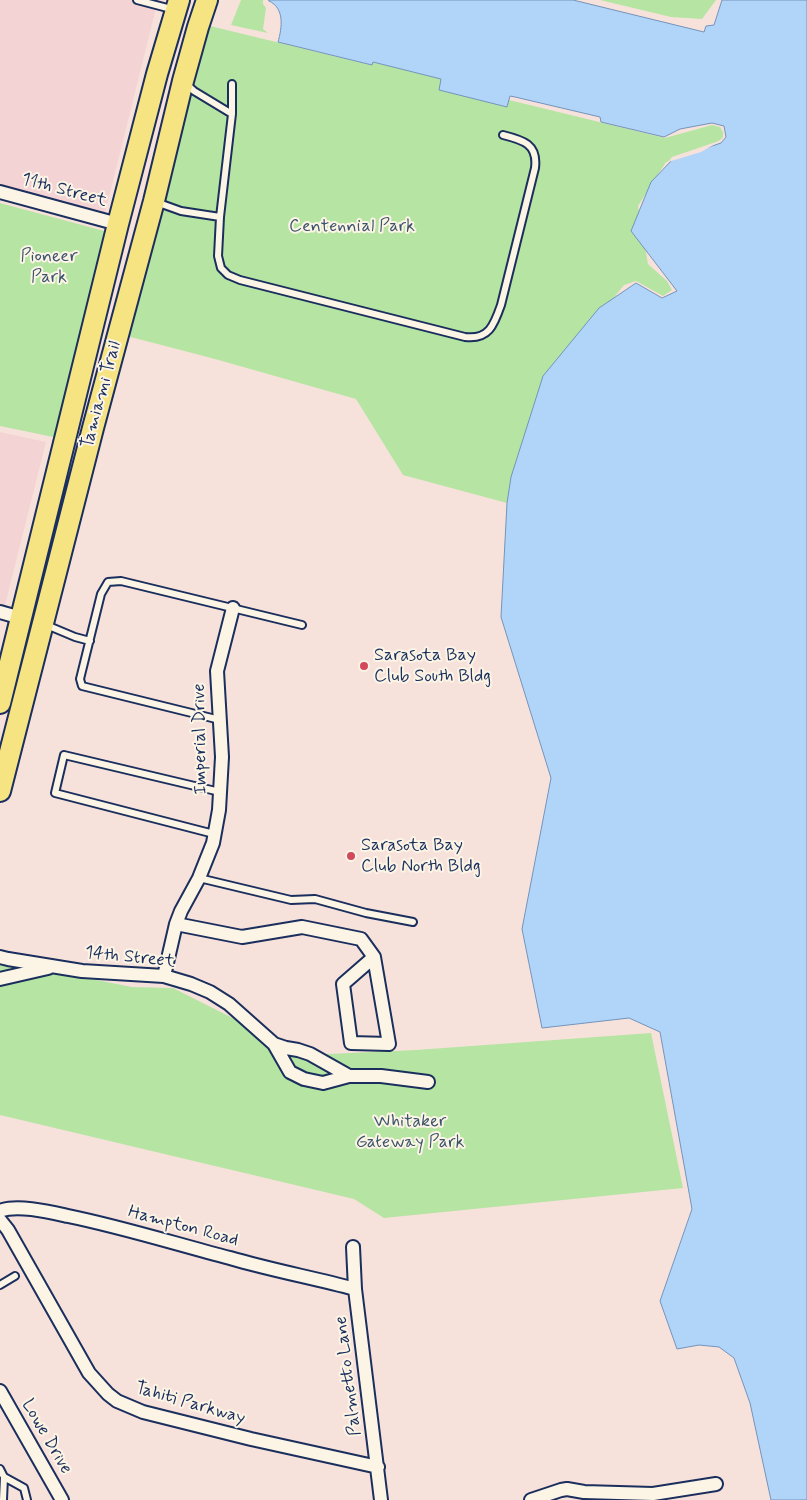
<!DOCTYPE html>
<html>
<head>
<meta charset="utf-8">
<style>
	body { margin:0 }
	canvas { display:block; background:#f7e1db }
</style>
</head>
<body>
<canvas width="807" height="1500"></canvas>
<script>
const ctx = document.querySelector('canvas').getContext('2d');
ctx.lineJoin = 'round';
function paint(path, color) {
  ctx.fillStyle = color;
  ctx.fill(path, 'evenodd');
}
function strokePath(path, color, width, dash) {
  ctx.strokeStyle = color;
  ctx.lineWidth = width;
  ctx.lineCap = dash ? 'butt' : 'round';
  ctx.setLineDash(dash || []);
  ctx.stroke(path);
}
function write(font, color, halo, rows, align = 'center') {
  ctx.font = font + ' Mynerve,sans-serif';
  ctx.lineWidth = 4;
  ctx.setLineDash([]);
  ctx.textBaseline = 'middle';
  ctx.strokeStyle = halo;
  ctx.fillStyle = color;
  for (const [text, x, y, turn = 0] of rows) {
    ctx.save();
    ctx.translate(x, y);
    ctx.rotate((+turn || 0) * Math.PI / 180);
    ctx.textAlign = isNaN(turn) ? turn : align;
    if (halo) ctx.strokeText(text, 0, 0);
    ctx.fillText(text, 0, 0);
    ctx.restore();
  }
}
paint(new Path2D(`
	M0,0h158l-53,213 -105,-29z
	M0,432l46,10 -41,163 -5,-1z`), '#f4d3d4');
paint(new Path2D(`
	M241,0h22v4l3,4 -3,21 5,4 -37,-8z
	M600,0h116l-14,19 -31,-2z
	M206,25l165,40 2,-3 69,17 -2,10 67,18 2,-7 156,38 47,-13 8,2 3,5v6c-16,13 -38,19 -57,24l-28,44 10,58 19,17 5,9 -9,6 -27,-15 -12,4 -86,107 -31,111 -104,-28 -47,-76 -141,-40 -92,-24z
	M0,203l108,29 -50,206 -58,-12z
	M0,961l132,26 41,1 133,67 110,-5 235,-17 32,155 -299,30 -30,-19 -354,-84z`), '#b6e5a3');
const water = new Path2D(`
	M269,0h304l131,32 2,-6 8,-1 8,-25h85v1500h-36l-21,-97 -16,-45 -15,-11 -20,-2 -22,4 -17,-48 32,-92 -32,-177 -31,-14 -87,10 -20,-99 29,-151 -50,-161 6,-114 4,-26 32,-101 56,-68 37,-25 26,15 15,-7 -46,-60 20,-49 22,-23 48,-16 5,-6 -2,-11 -12,-3 -32,6 -16,8 -63,-15 -1,-5 -85,-20 -5,-1 -3,11 -68,-17 2,-11 -68,-17 -1,3 -94,-23c4,-14 7,-34 -9,-41z`);
paint(water, '#b0d5f9');
strokePath(water, '#7493bb', 1);
paint(new Path2D(`
	M723,137v1l-6,5 -16,9 -33,10 4,-5 47,-16z`), '#f7e1db');
const lane = new Path2D(`
	M137,0l38,10
	M185,83l9,8 38,23
	M232,84v30l-12,103 -2,39 3,12 7,7 12,5 225,57c24,3 29,-12 36,-32l34,-137c3,-24 -12,-28 -32,-33
	M156,202l25,9 39,6
	M44,624l31,13 15,4
	M220,720l-138,-34 -2,-7 21,-85 7,-12 13,-1 181,44
	M214,834l-159,-41 9,-38 156,37
	M199,878l92,22 24,-1 51,14 47,9
	M0,1285l15,-9
	M0,1469l4,8 20,11 3,12
	M3,1500l1,-23`);
const street = new Path2D(`
	M0,192l118,32
	M0,612l21,6
	M176,924l66,13 60,-10 59,12 13,18 15,87 -38,-1 -8,-59 31,-27
	M0,957l8,2 74,12 82,5 27,8 19,8 19,12 45,40 12,4 12,2 12,4 39,22
	M164,976l12,-52 5,-13 18,-33 14,-35 6,-33 3,-53 -5,-86 16,-63
	M0,979l48,-11
	M274,1044l16,28 14,7 19,4 26,-7h32l47,6
	M0,1211c17,-7 50,1 68,5 54,11 108,28 162,42 41,12 84,20 125,31
	M0,1220l8,10 81,143 19,21 9,7 26,11 108,27 127,28
	M353,1247l2,42 26,211
	M0,1391l62,109
	M531,1500l30,-10 6,-1 17,3 69,2 63,-10`);
const primary = new Path2D(`
	M0,703l118,-479 39,-150 22,-74
	M0,791l93,-363 61,-227 29,-120 15,-54 9,-27`);
strokePath(lane, '#1b2f5e', 10);
strokePath(street, '#1b2f5e', 16);
strokePath(primary, '#1b2f5e', 24);
strokePath(lane, '#fcf5e5', 6);
strokePath(street, '#fcf5e5', 12);
strokePath(primary, '#f6e381', 20);
for (const [x, y, r, color] of [
	[364,666,5,"#d1495b"],
	[351,856,5,"#d1495b"]
]) {
  const dot = new Path2D();
  dot.arc(x, y, r, 0, 2 * Math.PI);
  ctx.fillStyle = color;
  ctx.fill(dot);
  strokePath(dot, '#fcf5e5', 2);
}
write('18px', '#1b2f5e', '#fcf5e5', [
	["11th Street",64,191,15],
	["Tamiami Trail",102,395,-75],
	["Imperial Drive",201,739,-91],
	["14th Street",130,958,6],
	["Hampton Road",183,1227,15],
	["Palmetto Lane",349,1376,-97],
	["Tahiti Parkway",190,1404,16],
	["Lowe Drive",46,1437,60]
]);
write('18px', '#3a536c', '#fcf5e5', [
	["Centennial Park",352,227],
	["Pioneer",49,257],
	["Park",49,278],
	["Whitaker",410,1122],
	["Gateway Park",410,1143]
]);
write('18px', '#1b2f5e', '#fcf5e5', [
	["Sarasota Bay",374,656],
	["Club South Bldg",374,677],
	["Sarasota Bay",361,846],
	["Club North Bldg",361,867]
], 'left');
</script>
</body>
</html>
